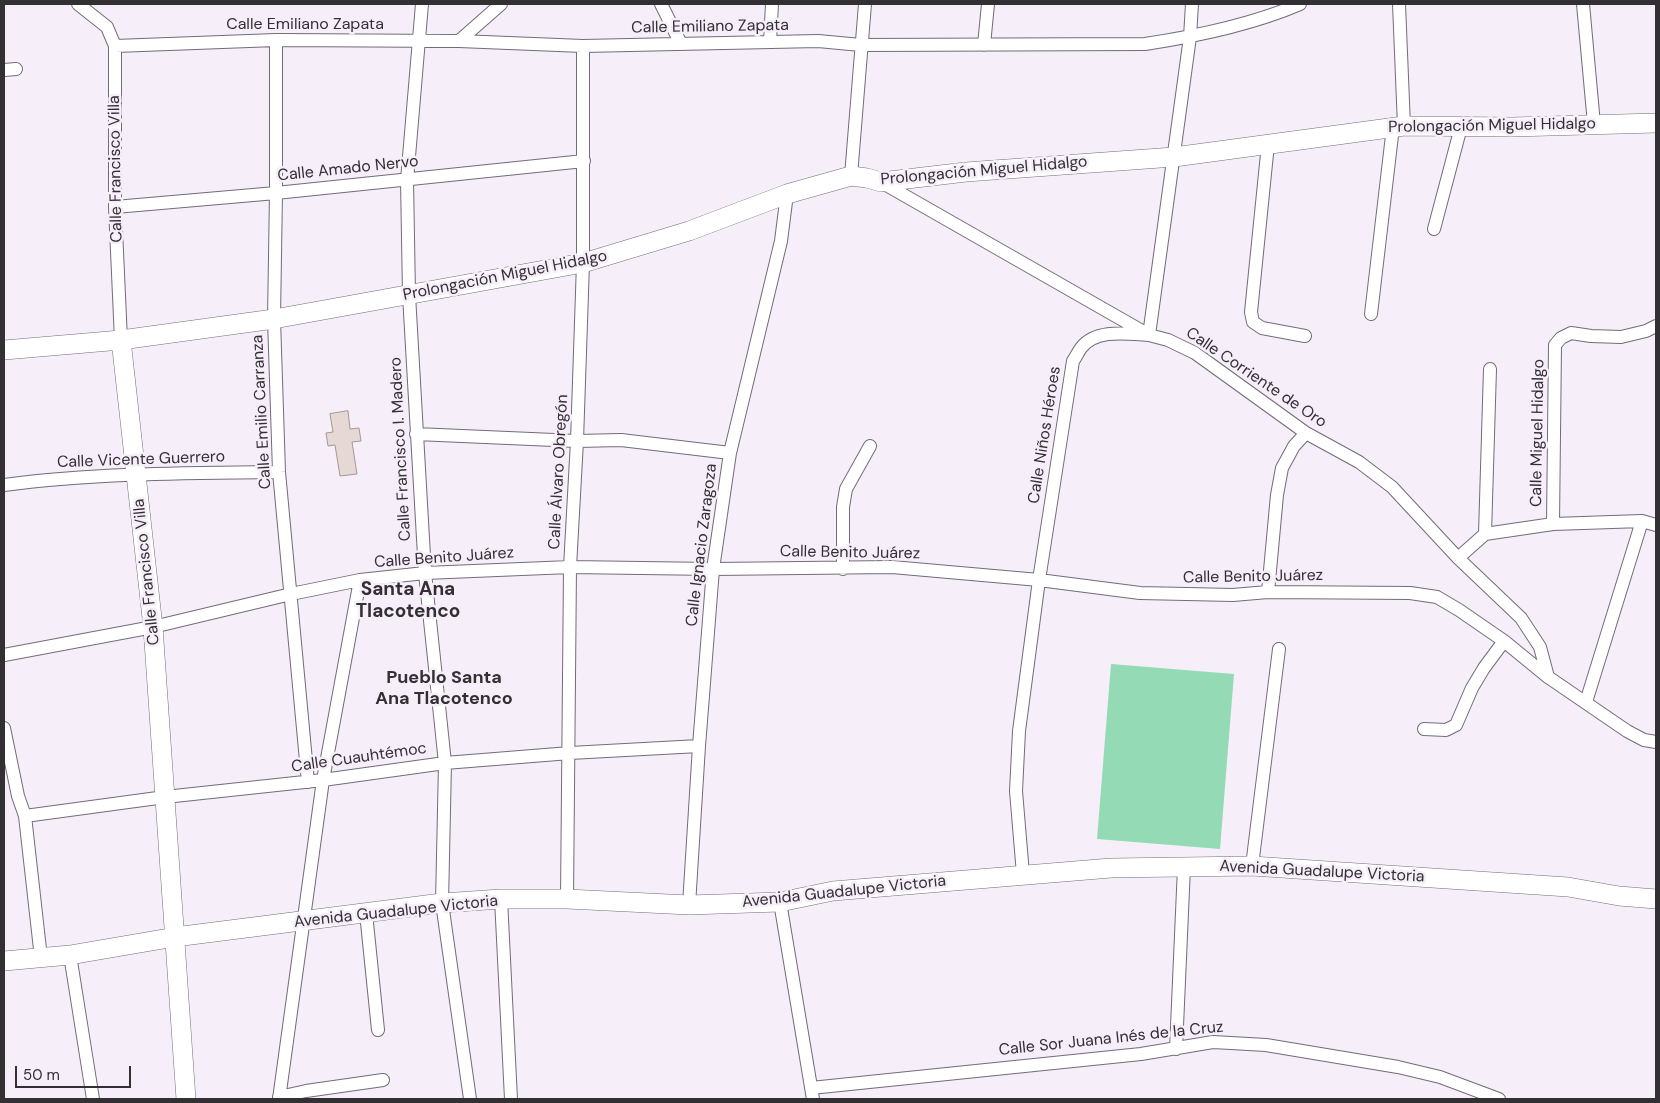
<!DOCTYPE html>
<html>
<head>
<meta charset="utf-8">
<style>
	body { margin:0 }
	#map { position:relative; width:1660px; height:1103px; overflow:hidden; background:#f6eef9; font-family:"DM Sans",sans-serif }
	canvas { display:block }
	.frame { position:absolute; inset:0; border:5px solid #333034; pointer-events:none }
	.scale { position:absolute; left:15px; top:1066px; width:116px; height:22px; box-sizing:border-box; border:2px solid #333034; border-top:0; padding-left:6px; font-size:15px; line-height:18px; white-space:nowrap; color:#333034; -webkit-text-stroke:4px #f6eef9; paint-order:stroke }
</style>
</head>
<body>
<div id="map">
<canvas width="1660" height="1103"></canvas>
<div class="frame"></div>
<div class="scale">50 m</div>
</div>
<script>
const ctx = document.querySelector('canvas').getContext('2d');
ctx.lineJoin = 'round';
function paint(path, color) {
  ctx.fillStyle = color;
  ctx.fill(path, 'evenodd');
}
function strokePath(path, color, width, dash) {
  ctx.strokeStyle = color;
  ctx.lineWidth = width;
  ctx.lineCap = dash ? 'butt' : 'round';
  ctx.setLineDash(dash || []);
  ctx.stroke(path);
}
function write(font, color, halo, rows, align = 'center') {
  ctx.font = font + ' "DM Sans",sans-serif';
  ctx.lineWidth = 5;
  ctx.setLineDash([]);
  ctx.textBaseline = 'middle';
  ctx.strokeStyle = halo;
  ctx.fillStyle = color;
  for (const [text, x, y, turn = 0] of rows) {
    ctx.save();
    ctx.translate(x, y);
    ctx.rotate((+turn || 0) * Math.PI / 180);
    ctx.textAlign = isNaN(turn) ? turn : align;
    if (halo) ctx.strokeText(text, 0, 0);
    ctx.fillText(text, 0, 0);
    ctx.restore();
  }
}
paint(new Path2D(`
	M1111,664l123,10 -14,175 -123,-10z`), '#94dbb5');
const building = new Path2D(`
	M348,411l2,18 9,-1 2,13 -9,1 5,32 -17,2 -5,-31 -7,1 -2,-13 7,-1 -3,-18z`);
paint(building, '#e6d8d4');
strokePath(building, '#a49793', 1);
const street = new Path2D(`
	M78,4l29,23 8,19v161l6,133
	M422,4l-15,176 2,115 16,278 20,190 -3,140 28,196
	M661,4l20,40
	M1399,4l5,122
	M1583,4l11,120
	M276,40v153l-2,126 5,153 29,310
	M459,41l42,-37
	M770,42l2,-38
	M984,45l4,-41
	M115,46l161,-6 183,1 124,5 235,-5 43,4 284,-1c53,-8 106,-19 155,-40
	M4,70l12,-1
	M1268,144l-17,168 2,10 9,6 43,8
	M851,176l14,-172
	M881,182l268,153 19,5 27,13 111,80 53,29 33,25 66,71 63,60 19,29 8,30
	M115,207l161,-14 308,-32
	M1434,229l27,-102
	M1371,314l22,-187
	M416,434l161,7 44,-1 109,13
	M4,485c91,-12 183,-12 275,-13
	M1553,524l89,-3 14,4
	M1485,534l5,-165
	M1458,558l27,-24 68,-10 2,-179 6,-7 10,-5 20,3 30,1 25,-6 10,-5
	M843,569v-62l3,-18 24,-43
	M1268,592l9,-97 5,-27 12,-22 12,-13
	M4,655l149,-28 138,-33 69,-14 65,-7 145,-6 143,2 179,-2 147,13 101,13 93,2 35,-3 142,1 27,4 22,13 45,31 44,36 79,54 17,9 12,2
	M1586,702l56,-181
	M4,728l14,68 7,20 16,142
	M1424,729l22,1 10,-5 16,-37 12,-20 20,-27
	M25,816l140,-19 158,-17 122,-17 125,-10 129,-7
	M1252,866l27,-217
	M1023,874l-7,-83 3,-60 20,-151 34,-219c3,-4 5,-9 8,-13 15,-20 48,-14 68,-13l41,-298 2,-33
	M501,899l10,200
	M567,899l3,-332 7,-126 6,-178v-217
	M780,902l33,197
	M689,905l10,-159 14,-177 17,-116 51,-212 6,-47
	M366,913l12,117
	M70,955l23,144
	M1176,1049l8,-182
	M811,1088l330,-34 72,-12 53,3 132,22 42,10 59,22
	M279,1097l27,-6 77,-11
	M279,1099l44,-319 37,-200`);
const secondary = new Path2D(`
	M121,340l32,287 33,472
	M4,350l117,-10 153,-21 309,-56 106,-32 98,-37 64,-18 16,2 14,4 85,-10 208,-15 230,-31 109,1 143,-4
	M4,961l66,-6 105,-18 267,-34 59,-4h66l122,6 91,-3 53,-11 278,-23 141,-2 316,21 51,9 37,3`);
strokePath(street, '#736c76', 14);
strokePath(secondary, '#736c76', 20);
strokePath(street, '#fff', 12);
strokePath(secondary, '#fff', 19);
write('16px', '#333034', '#f6eef9', [
	["Calle Emiliano Zapata",305,25],
	["Calle Emiliano Zapata",710,27,-1],
	["Prolongación Miguel Hidalgo",1492,126,-1],
	["Calle Francisco Villa",116,169,-91],
	["Calle Amado Nervo",348,169,-6],
	["Prolongación Miguel Hidalgo",984,171,-5],
	["Prolongación Miguel Hidalgo",505,276,-11],
	["Calle Corriente de Oro",1256,378,34],
	["Calle Emilio Carranza",262,412,-93],
	["Calle Miguel Hidalgo",1538,433,-89],
	["Calle Niños Héroes",1045,435,-81],
	["Calle Francisco I. Madero",401,449,-93],
	["Calle Vicente Guerrero",141,460,-2],
	["Calle Álvaro Obregón",559,472,-87],
	["Calle Ignacio Zaragoza",702,545,-83],
	["Calle Benito Juárez",850,553,1],
	["Calle Benito Juárez",444,558,-4],
	["Calle Francisco Villa",147,572,-96],
	["Calle Benito Juárez",1253,577,-1],
	["Calle Cuauhtémoc",359,758,-8],
	["Avenida Guadalupe Victoria",1322,872,3],
	["Avenida Guadalupe Victoria",844,892,-6],
	["Avenida Guadalupe Victoria",396,912,-6],
	["Calle Sor Juana Inés de la Cruz",1111,1039,-6]
]);
write('bold 18px', '#333034', '#f6eef9', [
	["Pueblo Santa",444,678],
	["Ana Tlacotenco",444,699]
]);
write('bold 19px', '#333034', '#f6eef9', [
	["Santa Ana",408,590],
	["Tlacotenco",408,612]
]);
</script>
</body>
</html>
